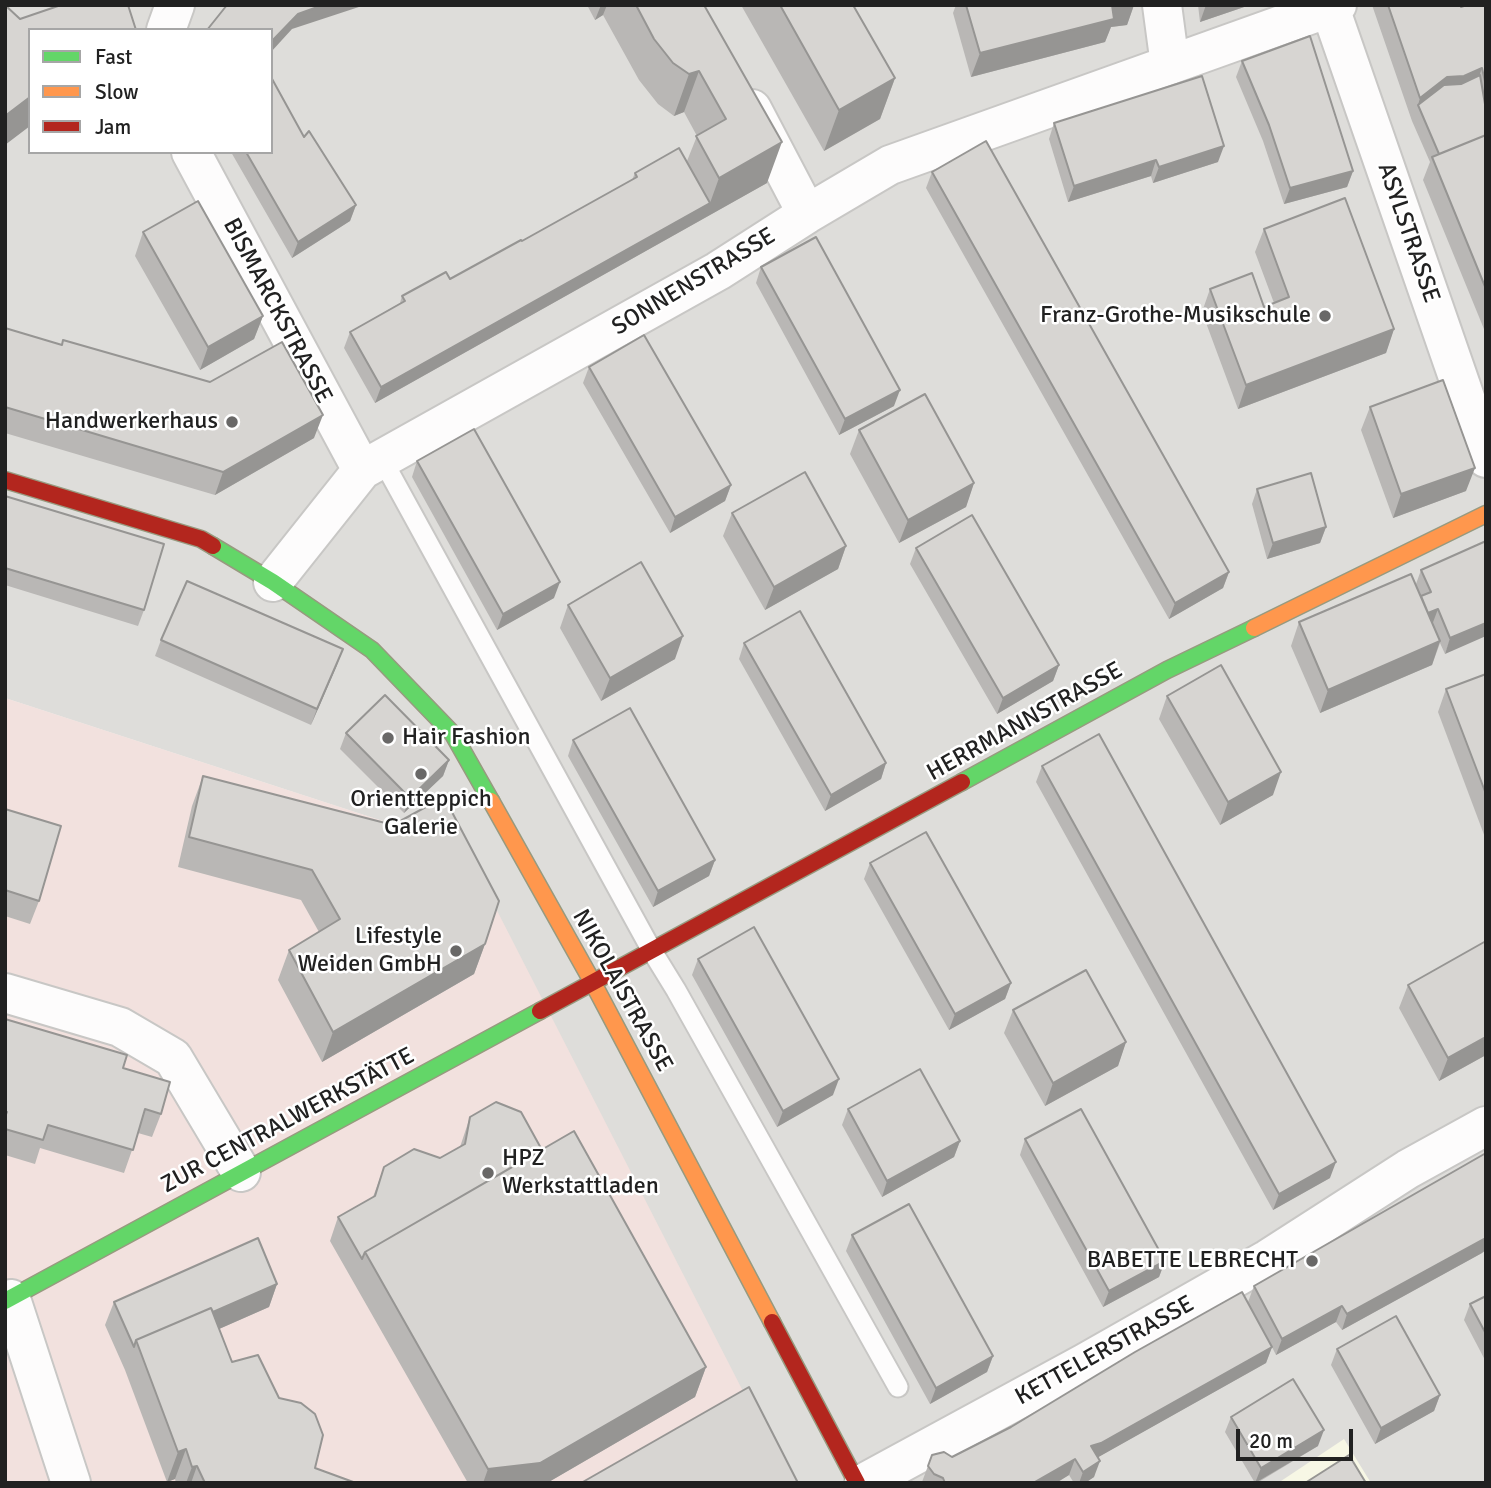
<!DOCTYPE html>
<html>
<head>
<meta charset="utf-8">
<style>
	body { margin:0 }
	#map { position:relative; width:1491px; height:1488px; overflow:hidden; background:#efede9; font-family:Signika,sans-serif }
	canvas { display:block }
	.frame { position:absolute; inset:0; border:7px solid #212121; pointer-events:none }
	.legend { position:absolute; left:28px; top:28px; width:245px; height:126px; box-sizing:border-box; background:#fff; border:2px solid #a6a6a6; margin:0; padding:9px 12px; list-style:none; font-size:21px; color:#212121 }
	.legend li { display:flex; align-items:center; gap:14px; height:35px }
	.legend b { width:35px; border:2px solid #a6a6a6 }
	.scale { position:absolute; left:1236px; top:1429px; width:117px; height:32px; box-sizing:border-box; border:4px solid #212121; border-top:0; padding-left:9px; font-size:21px; line-height:24px; white-space:nowrap; color:#212121; -webkit-text-stroke:5px #fff; paint-order:stroke }
</style>
</head>
<body>
<div id="map">
<canvas width="1491" height="1488"></canvas>
<div class="frame"></div>
<ul class="legend">
<li><b style="height:9px;background:#63d668"></b>Fast</li>
<li><b style="height:9px;background:#ff974d"></b>Slow</li>
<li><b style="height:9px;background:#b3261e"></b>Jam</li>
</ul>
<div class="scale">20 m</div>
</div>
<script>
const ctx = document.querySelector('canvas').getContext('2d');
ctx.lineJoin = 'round';
function paint(path, color) {
  ctx.fillStyle = color;
  ctx.fill(path, 'evenodd');
}
function strokePath(path, color, width, dash) {
  ctx.strokeStyle = color;
  ctx.lineWidth = width;
  ctx.lineCap = dash ? 'butt' : 'round';
  ctx.setLineDash(dash || []);
  ctx.stroke(path);
}
function write(font, color, halo, rows, align = 'center') {
  ctx.font = font + ' Signika,sans-serif';
  ctx.lineWidth = 5;
  ctx.setLineDash([]);
  ctx.textBaseline = 'middle';
  ctx.strokeStyle = halo;
  ctx.fillStyle = color;
  for (const [text, x, y, turn = 0] of rows) {
    ctx.save();
    ctx.translate(x, y);
    ctx.rotate((+turn || 0) * Math.PI / 180);
    ctx.textAlign = isNaN(turn) ? turn : align;
    if (halo) ctx.strokeText(text, 0, 0);
    ctx.fillText(text, 0, 0);
    ctx.restore();
  }
}
paint(new Path2D(`
	M5,5h1481v1478h-696l-389,-656 -396,-129zM30,30h241v122h-241z`), '#deddda');
paint(new Path2D(`
	M5,698l396,129 43,-20 346,676h-785z`), '#f2e1de');
paint(new Path2D(`
	M1344,1439l27,44h-93z`), '#f7f7e5');
const lane = new Path2D(`
	M382,459l270,492 24,39 222,397`);
const street = new Path2D(`
	M1162,5l8,60
	M1330,8l156,450
	M166,30l9,-25
	M752,109l55,105
	M191,152l171,318
	M273,582l89,-112 356,-199 89,-57 83,-49 447,-160
	M5,993l115,34 53,31 68,114
	M11,1299l60,184
	M864,1483l221,-120 183,-104 140,-90 78,-43`);
const fast = new Path2D(`
	M213,546l60,36 99,68 81,84 38,67
	M962,782l205,-112 87,-42
	M5,1301l535,-290`);
const slow = new Path2D(`
	M1254,628l232,-114
	M491,801l102,182 179,339`);
const jam = new Path2D(`
	M5,480l196,59 12,7
	M540,1011l422,-229
	M772,1322l85,161`);
strokePath(lane, '#c8c7c5', 23);
strokePath(street, '#c8c7c5', 42);
strokePath(fast, '#979a7f', 19);
strokePath(slow, '#979a7f', 19);
strokePath(jam, '#979a7f', 19);
strokePath(lane, '#fdfcfc', 19);
strokePath(street, '#fdfcfc', 38);
strokePath(fast, '#63d668', 16);
strokePath(slow, '#ff974d', 16);
strokePath(jam, '#b3261e', 16);
paint(new Path2D(`
	M587,5h117l63,178 -392,220 -31,-55 6,-16 50,-29 2,-7 48,-17 72,-38 110,-61 3,-7 52,-12 10,-25 -13,-24 -10,4 -16,-12 -19,-24 -36,-65 -8,5z
	M741,5h112l42,73 -15,41 -56,32z
	M956,5h178l-7,20 -16,2 -6,15 -134,35 -18,-64z
	M1198,5h52l-50,17z
	M1372,5h89v2l25,-2v101l-1,1 1,3v224l-63,-154 7,-18 -18,-41z
	M1242,61l111,110 -6,16 -63,17 -21,-63 -27,-64z
	M1054,123l164,39 -65,21 -2,-7 -83,26 -19,-63z
	M304,137l52,68 -6,16 -58,37 -61,-106h40z
	M932,172l297,400 -6,16 -54,31 -243,-431z
	M1264,229l130,100 -8,24 -148,56 -36,-97 8,-23 54,18 10,-4 -19,-51z
	M143,232l120,84 -9,23 -54,31 -65,-114z
	M761,267l133,139 -55,29 -83,-152z
	M5,328l56,17 2,-5 251,98 -99,57 -210,-62z
	M589,367l142,118 -6,16 -55,32 -87,-150z
	M1370,407l96,84 -73,27 -32,-88z
	M859,430l115,53 -8,24 -67,36 -49,-89z
	M417,461l137,137 -57,32 -85,-153z
	M1257,489l69,38 -6,16 -53,16 -15,-55z
	M5,496l139,114 -6,16 -133,-41z
	M732,513l114,33 -8,23 -73,41 -42,-74z
	M1486,541l-41,113 -5,-11 -8,22 -112,48 -29,-67 8,-24 117,-38 5,-14z
	M916,548l143,117 -6,16 -56,33 -87,-150z
	M568,605l107,54 -74,42 -41,-73z
	M161,640l176,25 -26,60 -156,-69z
	M744,643l142,120 -5,16 -56,32 -86,-152z
	M1486,674v166l-48,-128 8,-23z
	M1167,696l106,99 -53,30 -61,-106z
	M346,733l103,27 -6,16 -39,37 -64,-64z
	M573,740l142,120 -6,16 -56,31 -85,-151z
	M1042,766l288,412 -57,32 -237,-428z
	M203,776l282,168 -11,30 -152,88 -44,-82 11,-30 30,-18 -18,-32 -123,-33 14,-61z
	M5,809l34,92 -9,23 -25,-8z
	M870,863l141,120 -6,16 -56,31 -85,-151z
	M698,959l135,136 -56,32 -85,-152z
	M1408,985l78,70 -47,26 -40,-73z
	M1013,1010l113,32 -8,24 -73,40 -41,-73z
	M5,1019l118,49 38,46 -9,23 -14,-4 -14,40 -84,-25 -5,16 -30,-9z
	M848,1109l112,32 -6,16 -72,40 -40,-72z
	M470,1117l72,33 164,217 -11,30 -148,86h-79l-138,-242 8,-24 35,-20 11,-30 56,-9 20,-11z
	M1025,1139l140,122 -6,16 -56,30 -83,-152z
	M852,1235l141,121 -6,16 -57,32 -84,-153z
	M1482,1253l-140,77 -6,-8 -60,33 -4,-8 -6,16 -168,94 -4,20 -9,6h-11l-5,-8 -13,8h-133l-1,-1 10,-27 20,2 296,-155 6,-16z
	M277,1284l-8,23 -50,22 13,33 47,36 36,70 41,15h-180l-1,-4 -8,3 -42,-112 -20,-45 9,-23z
	M1486,1296v66l-22,-42 6,-16z
	M1337,1349l103,46 -6,16 -59,33 -44,-79z
	M1231,1417l87,29 -61,37h-2l-30,-51z`), '#b9b7b5');
paint(new Path2D(`
	M323,5h42l-73,24 -21,23v-10l27,-28z
	M601,5h6l-4,10 -8,5z
	M1112,5h22l-7,20 -16,2 -6,15 -134,35 9,-24z
	M1206,5h44l-50,17z
	M1482,68l-8,23 -56,14 2,-7 27,-21z
	M699,71l-15,41 -10,4 15,-42z
	M895,78l-15,41 -56,32 15,-41z
	M1485,86l1,20 -9,4z
	M30,97v29l-25,19v-29z
	M782,142l-15,41 -392,220 6,-16 329,-184 9,-25z
	M1224,146l-6,16 -65,21 6,-16z
	M1156,160l-5,16 -83,26 6,-16z
	M1353,171l-6,16 -63,17 6,-16z
	M356,205l-6,16 -58,37 6,-16z
	M263,316l-9,23 -54,31 8,-23z
	M1394,329l-8,24 -148,56 8,-24z
	M900,390l-6,16 -55,29 6,-16z
	M323,415l-9,23 -99,57 8,-23z
	M1475,468l-9,23 -73,27 8,-24z
	M974,483l-8,24 -67,36 9,-23z
	M731,485l-6,16 -55,32 5,-16z
	M1326,527l-6,16 -53,16 6,-16z
	M846,546l-8,23 -73,41 9,-23z
	M1229,572l-6,16 -54,31 6,-16z
	M560,582l-6,16 -57,32 6,-16z
	M1438,609l-6,16 -9,-10z
	M1486,623v13l-41,18 5,-16z
	M683,636l-8,23 -74,42 9,-23z
	M1440,641l-8,24 -112,48 8,-23z
	M343,649l-6,16 -26,60 6,-16z
	M1059,665l-6,16 -56,33 6,-16z
	M449,760l-6,16 -39,37 6,-15z
	M886,763l-5,16 -56,32 6,-16z
	M1281,772l-8,23 -53,30 8,-23z
	M715,860l-6,16 -56,31 5,-16z
	M485,944l-11,30 -152,88 11,-30z
	M1011,983l-6,16 -56,31 6,-16z
	M1486,1037v18l-47,26 9,-23z
	M1126,1042l-8,24 -73,40 8,-23z
	M839,1079l-6,16 -56,32 6,-16z
	M960,1141l-6,16 -72,40 5,-16z
	M1336,1162l-6,16 -57,32 6,-16z
	M1486,1238v12l-4,3 -140,77 5,-16z
	M1165,1261l-6,16 -56,30 6,-16z
	M277,1284l-8,23 -125,55 -6,-17z
	M1342,1306l-6,16 -60,33 6,-16z
	M1272,1347l-6,16 -171,96 -4,-13z
	M993,1356l-6,16 -57,32 6,-16z
	M706,1367l-11,30 -148,86h-64l5,-14z
	M1440,1395l-6,16 -59,33 6,-16z
	M1324,1430l-6,16 -63,37 6,-15z
	M186,1449l-11,30 -8,3 11,-30z
	M1075,1459l-6,16 -13,8h-23z
	M1100,1461l-6,16 -9,6h-6l4,-11z
	M197,1466l-6,17h-5l6,-16z`), '#969593');
const building = new Path2D(`
	M5,5l15,14 41,-14h67l8,25h-106v67l-25,19z
	M227,5h96l-25,9 -27,28v-12h-64z
	M636,5h68l78,137 -63,36 -23,-42 30,-17 -27,-48 -10,3 -16,-11 -19,-24z
	M780,5h73l42,73 -56,32z
	M966,5h146l2,14 -134,34z
	M1388,5h73v2l6,-2h19v81l-4,-18 -18,8 -17,1 -27,21z
	M1310,36l43,135 -63,17 -21,-63 -27,-64z
	M1480,75l6,35v25l-47,19 -21,-49 26,-20 17,-1z
	M1202,76l22,70 -65,21 -3,-7 -82,26 -20,-63z
	M271,77l33,60 5,-6 47,74 -58,37 -52,-90h25z
	M1486,135v154l-54,-132z
	M986,141l243,431 -54,31 -243,-431z
	M679,148l31,55 -329,184 -31,-55 55,-31 -3,-5 44,-24 4,7 71,-39 1,1 115,-64 -2,-4z
	M1345,198l49,131 -148,56 -36,-96 42,-16 12,34 25,-10 -25,-68z
	M198,201l65,115 -55,31 -65,-115z
	M816,237l84,153 -55,29 -84,-152z
	M5,328l57,17 1,-5 147,42 72,-40 41,73 -100,57 -218,-65z
	M644,335l87,150 -56,32 -86,-150z
	M1443,380l32,88 -74,26 -31,-87z
	M925,394l49,89 -66,37 -49,-90z
	M474,429l86,153 -57,32 -86,-153z
	M805,472l41,74 -72,41 -42,-74z
	M1311,473l15,54 -53,16 -16,-54z
	M5,496l159,48 -20,66 -139,-42z
	M972,515l87,150 -56,33 -87,-150z
	M1486,541v82l-36,15 -12,-29 -10,4 -7,-17 10,-4 -10,-22z
	M641,562l42,74 -73,42 -42,-73z
	M1411,574l29,67 -112,49 -29,-68z
	M187,581l156,68 -26,60 -156,-69z
	M800,611l86,152 -55,32 -87,-152z
	M1221,665l60,107 -53,30 -61,-106z
	M1486,674v120l-40,-105z
	M385,695l64,65 -39,38 -64,-65z
	M630,708l85,152 -57,31 -85,-151z
	M1099,734l237,428 -57,32 -237,-428z
	M203,776l190,49 51,-28 55,104 -14,43 -152,88 -44,-82 51,-31 -28,-49 -123,-33z
	M5,809l56,17 -22,75 -34,-11z
	M926,832l85,151 -56,31 -85,-151z
	M754,927l85,152 -56,32 -85,-152z
	M1486,941v96l-38,21 -40,-73z
	M1086,970l40,72 -73,41 -40,-73z
	M5,1019l122,36 -4,13 47,14 -9,32 -16,-5 -12,41 -85,-25 -5,15 -38,-11v-12l2,-5h-2z
	M920,1069l40,72 -73,40 -39,-72z
	M496,1102l25,10 21,38 -177,102 -3,7 -24,-42 37,-21 9,-29 30,-18 26,9 25,-14 5,-27z
	M1081,1109l84,152 -56,30 -84,-152z
	M574,1131l132,236 -166,96 -52,6 -123,-217z
	M1486,1153v85l-139,76 -5,-8 -60,33 -28,-53z
	M909,1204l84,152 -57,32 -84,-153z
	M258,1238l19,46 -64,28 -2,-4 -75,32 -2,7 -20,-45z
	M1242,1292l30,55 -171,96 -10,3 9,15 -17,11 -8,-13 -42,24h-88l-2,-5 -9,-4 -6,-8 4,-11 12,-3 8,5 59,-30 124,-75z
	M1486,1296v38l-16,-30z
	M211,1308l21,54 26,-7 21,43 22,5 14,11 8,21 -8,33 41,15h-151l-8,-17 -5,1 -6,-18 -8,3 -42,-112z
	M1396,1316l44,79 -59,33 -44,-79z
	M1293,1379l31,51 -63,38 -30,-51z
	M749,1387l49,96h-217z
	M1349,1455l17,28h-61z`);
paint(building, '#d7d5d2');
strokePath(building, '#969593', 2);
for (const [x, y, r, color] of [
	[1325,316,7,"#696867"],
	[232,422,7,"#696867"],
	[388,738,7,"#696867"],
	[421,774,7,"#696867"],
	[456,951,7,"#696867"],
	[488,1173,7,"#696867"],
	[1312,1261,7,"#696867"]
]) {
  const dot = new Path2D();
  dot.arc(x, y, r, 0, 2 * Math.PI);
  ctx.fillStyle = color;
  ctx.fill(dot);
  strokePath(dot, '#fff', 2.5);
}
write('24px', '#212121', '#fff', [
	["ASYLSTRASSE",1408,233,71],
	["SONNENSTRASSE",694,282,-31],
	["BISMARCKSTRASSE",277,311,62],
	["HERRMANNSTRASSE",1025,722,-29],
	["NIKOLAISTRASSE",622,991,61],
	["ZUR CENTRALWERKSTÄTTE",288,1121,-28],
	["KETTELERSTRASSE",1105,1351,-29]
]);
write('24px', '#212121', '#fff', [
	["Franz-Grothe-Musikschule",1311,316],
	["Handwerkerhaus",218,422],
	["Hair Fashion",402,738,"left"],
	["Orientteppich",421,800,"center"],
	["Galerie",421,828,"center"],
	["Lifestyle",442,937],
	["Weiden GmbH",442,965],
	["HPZ",502,1159,"left"],
	["Werkstattladen",502,1187,"left"],
	["BABETTE LEBRECHT",1298,1261]
], 'right');
</script>
</body>
</html>
